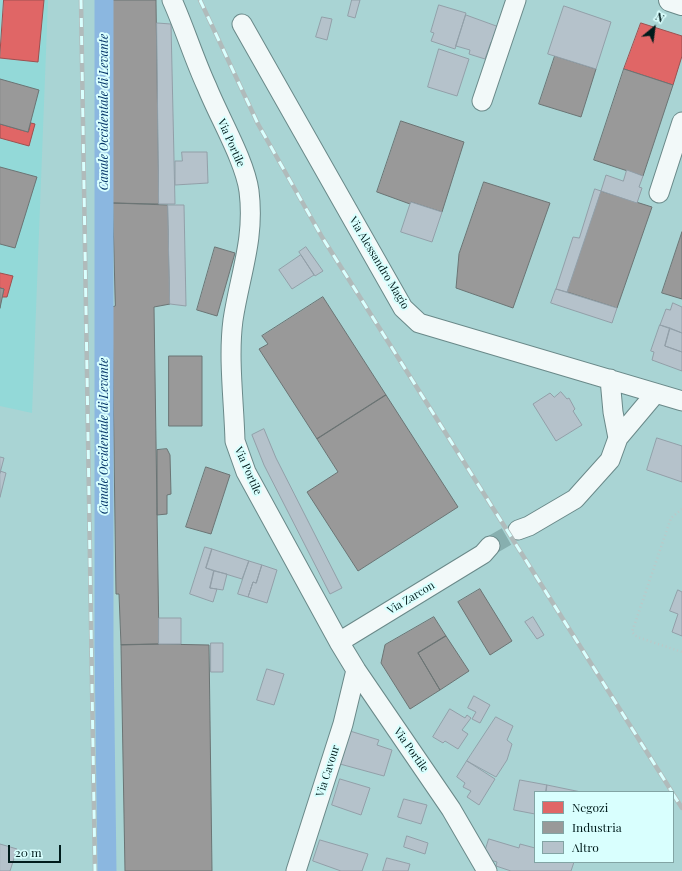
<!DOCTYPE html>
<html>
<head>
<meta charset="utf-8">
<style>
	body { margin:0 }
	#map { position:relative; width:682px; height:871px; overflow:hidden; background:#a9d4d4; font-family:"Playfair Display",serif }
	canvas { display:block }
	.legend { position:absolute; left:534px; top:791px; width:140px; height:72px; box-sizing:border-box; background:#d9fffe; border:1px solid #82a4a4; margin:0; padding:5px 7px; list-style:none; font-size:12px; color:#001c1c }
	.legend li { display:flex; align-items:center; gap:8px; height:20px }
	.legend b { width:20px; border:1px solid #82a4a4 }
	.north { position:absolute; left:634px; top:8px; width:40px; height:40px; -webkit-text-stroke:3px #d9fffe; paint-order:stroke; rotate:29deg; font-size:11px; font-weight:700; line-height:16px; text-align:center; color:#001c1c }
	.north::after { content:''; display:block; margin:auto; width:14px; height:18px; background:#001c1c; clip-path:polygon(50% 0,100% 100%,50% 72%,0 100%) }
	.scale { position:absolute; left:8px; top:845px; width:53px; height:18px; box-sizing:border-box; border:2px solid #001c1c; border-top:0; padding-left:5px; font-size:12px; line-height:14px; white-space:nowrap; color:#001c1c; -webkit-text-stroke:3px #d9fffe; paint-order:stroke }
</style>
</head>
<body>
<div id="map">
<canvas width="682" height="871"></canvas>
<ul class="legend">
<li><b style="height:11px;background:#e06666"></b>Negozi</li>
<li><b style="height:11px;background:#999"></b>Industria</li>
<li><b style="height:11px;background:#b5c2cb"></b>Altro</li>
</ul>
<div class="north">N</div>
<div class="scale">20 m</div>
</div>
<script>
const ctx = document.querySelector('canvas').getContext('2d');
ctx.lineJoin = 'round';
function paint(path, color) {
  ctx.fillStyle = color;
  ctx.fill(path, 'evenodd');
}
function strokePath(path, color, width, dash) {
  ctx.strokeStyle = color;
  ctx.lineWidth = width;
  ctx.lineCap = dash ? 'butt' : 'round';
  ctx.setLineDash(dash || []);
  ctx.stroke(path);
}
function write(font, color, halo, rows, align = 'center') {
  ctx.font = font + ' "Playfair Display",serif';
  ctx.lineWidth = 4;
  ctx.setLineDash([]);
  ctx.textBaseline = 'middle';
  ctx.strokeStyle = halo;
  ctx.fillStyle = color;
  for (const [text, x, y, turn = 0] of rows) {
    ctx.save();
    ctx.translate(x, y);
    ctx.rotate((+turn || 0) * Math.PI / 180);
    ctx.textAlign = isNaN(turn) ? turn : align;
    if (halo) ctx.strokeText(text, 0, 0);
    ctx.fillText(text, 0, 0);
    ctx.restore();
  }
}
paint(new Path2D(`
	M0,0h48l-16,413 -32,-7z`), '#93d9d8');
const shops = new Path2D(`
	M4,0h40l-6,62 -38,-4z
	M641,23l41,13v20l-9,29 -49,-16z
	M31,123l4,1 -6,22 -29,-8v-14l28,8z
	M0,273l13,3 -6,21h-5l2,-8 -4,-1z`);
paint(shops, '#e06666');
strokePath(shops, '#9d5050', 1);
const industry = new Path2D(`
	M111,0h45v3l3,201 -46,-1z
	M555,56l41,13 -15,48 -42,-13z
	M624,69l49,16 -30,91 -49,-16z
	M0,79l39,11 -11,42 -28,-8z
	M401,121l63,21 -22,70 -31,-10 -1,2 -33,-12z
	M0,167l37,10 -22,71 -15,-4z
	M484,182l66,21 -37,105 -57,-20 3,-34z
	M601,191l51,16 -35,101 -50,-16z
	M113,203l55,2 2,99 -16,3 5,337 -38,1 -2,-51h-3l-4,-287 3,-1z
	M682,232v67l-20,-6z
	M215,247l20,6 -18,63 -20,-6z
	M0,288l4,1 -4,19z
	M323,297l63,98 -69,44 -58,-90 9,-5 -6,-8z
	M169,356h33v70h-33z
	M386,395l72,112 -100,64 -51,-79 31,-20 -21,-33z
	M167,449l3,6 1,39 -4,1v19l-10,1v-65z
	M206,467l24,8 -19,59 -25,-7z
	M480,589l32,52 -22,14 -32,-53z
	M434,617l12,19 -28,17 22,37 -30,19 -29,-46 4,-18z
	M446,636l23,35 -29,19 -22,-37z
	M159,644l50,1 3,226h-87l-4,-226z`);
paint(industry, '#999');
strokePath(industry, '#6b7474', 1);
strokePath(new Path2D(`
	M104,0v647l3,224`), '#8bb7e0', 19);
const building = new Path2D(`
	M352,0h8l-5,18 -7,-2z
	M439,5l27,8 -11,36 -24,-8 3,-8 -3,-1z
	M564,6l47,16 -15,47 -48,-15z
	M466,15l33,12 -5,15h-3l-6,17 -16,-5 1,-4 -14,-4z
	M322,17l10,2 -5,21 -11,-3z
	M157,23l14,1 4,180h-16z
	M439,49l30,10 -12,37 -29,-9z
	M182,152h25l1,31 -33,2v-24h7z
	M627,170l16,6 -4,11 3,1 -5,15 -36,-12 5,-16 17,6z
	M595,189l6,2 -34,101 -11,-3 17,-52 6,1z
	M411,202l31,10 -10,30 -31,-10z
	M168,205h16l2,101 -16,-2z
	M306,247l17,24 -8,5 -16,-24z
	M301,255l13,20 -22,14 -13,-19z
	M556,289l61,19 -5,15 -61,-20z
	M673,303l9,4v26l-22,-8 6,-16 4,1z
	M660,325l10,3 -5,18 17,6v19l-30,-11 2,-8 -3,-1z
	M670,328l12,5v19l-17,-6z
	M561,392l6,7 2,-1 6,11 -2,2 9,14 -26,16 -23,-37 17,-11 4,4z
	M264,429l12,29 66,130 -12,6 -66,-129 -12,-30z
	M657,438l25,8v36l-35,-12z
	M0,457l4,1 -4,15z
	M0,471l6,2 -6,24z
	M205,547l7,2 -6,19 8,3 -4,17 7,1 -4,13 -23,-8z
	M212,549l37,12 -7,18 -36,-11z
	M249,561l13,4 -6,18 -3,-1 -5,15 -10,-3z
	M262,565l15,5 -10,33 -19,-6 5,-15 3,1z
	M214,571l13,3 -4,16 -13,-2z
	M678,590l4,2v44l-10,-4 6,-18 -8,-3z
	M533,617l11,18 -7,4 -12,-17z
	M159,618h22v26h-22z
	M211,643h12v29h-12z
	M267,669l17,5 -10,31 -17,-5z
	M474,696l16,9 -10,18 -8,-4 4,-7 -8,-4z
	M450,709l15,9 2,-3 4,3 -9,12 6,4 -10,15 -13,-8 -2,2 -10,-6z
	M496,717l17,9 -6,14 5,4 -5,16 -11,17 -29,-16z
	M350,731l29,9 -2,5 15,5 -8,26 -44,-12z
	M467,761l28,18 -16,26 -12,-8 4,-6 -8,-4 2,-4 -8,-6z
	M340,779l30,9 -9,27 -29,-10z
	M520,780l27,5 -1,7h-11v22l-21,-4z
	M547,785l34,7h-35z
	M404,799l23,6 -6,19 -23,-7z
	M407,836l21,7 -3,11 -21,-7z
	M489,839l30,9 1,-4 15,4v14h39l-3,9h-60l-15,-5 1,-4 -14,-4z
	M320,840l48,14 -6,17h-21l-28,-10z
	M0,844l17,5 -7,22h-10z
	M387,858l23,6 -2,7h-25z`);
paint(building, '#b5c2cb');
strokePath(building, '#929fa8', 1);
strokePath(new Path2D(`
	M490,546l28,-16`), '#87afaf', 19, [19, 10]);
const minor = new Path2D(`
	M172,0c13,29 22,59 35,87 12,30 38,74 42,104 6,48 -9,83 -16,129 -5,38 1,82 2,121l11,31 93,170 17,28 95,139 36,62
	M242,24l161,284 16,15 263,78
	M482,101l34,-101
	M659,193l23,-71
	M610,379l3,33 5,26
	M518,530l11,-4 46,-27 35,-39 8,-22 37,-44
	M339,642l144,-88 7,-8
	M296,871l47,-147 13,-54`);
const major = new Path2D(`
	M670,0l12,4`);
strokePath(minor, '#6a8989', 21);
strokePath(major, '#6a8989', 24);
strokePath(new Path2D(`
	M682,509l-11,9 -39,114 5,5 45,15`), '#bcc8c8', 2.5, [1, 3]);
strokePath(minor, '#f2f9f9', 19);
strokePath(major, '#f2f9f9', 22);
const rail = new Path2D(`
	M81,0l14,871
	M200,0l58,124 64,113 350,555
	M673,794l9,14`);
strokePath(rail, '#b0bbbb', 4.5);
strokePath(rail, '#d9fffe', 3, [9]);
write('11px', '#001c1c', '#d9fffe', [
	["Via Portile",231,143,66],
	["Via Alessandro Magio",379,263,59],
	["Via Portile",248,471,66],
	["Via Zarcon",411,598,-31],
	["Via Portile",411,750,55],
	["Via Cavour",328,771,-72]
]);
write('italic 12px', '#06366a', '#d9fffe', [
	["Canale Occidentale di Levante",104,112,-90],
	["Canale Occidentale di Levante",104,436,-90]
]);
</script>
</body>
</html>
